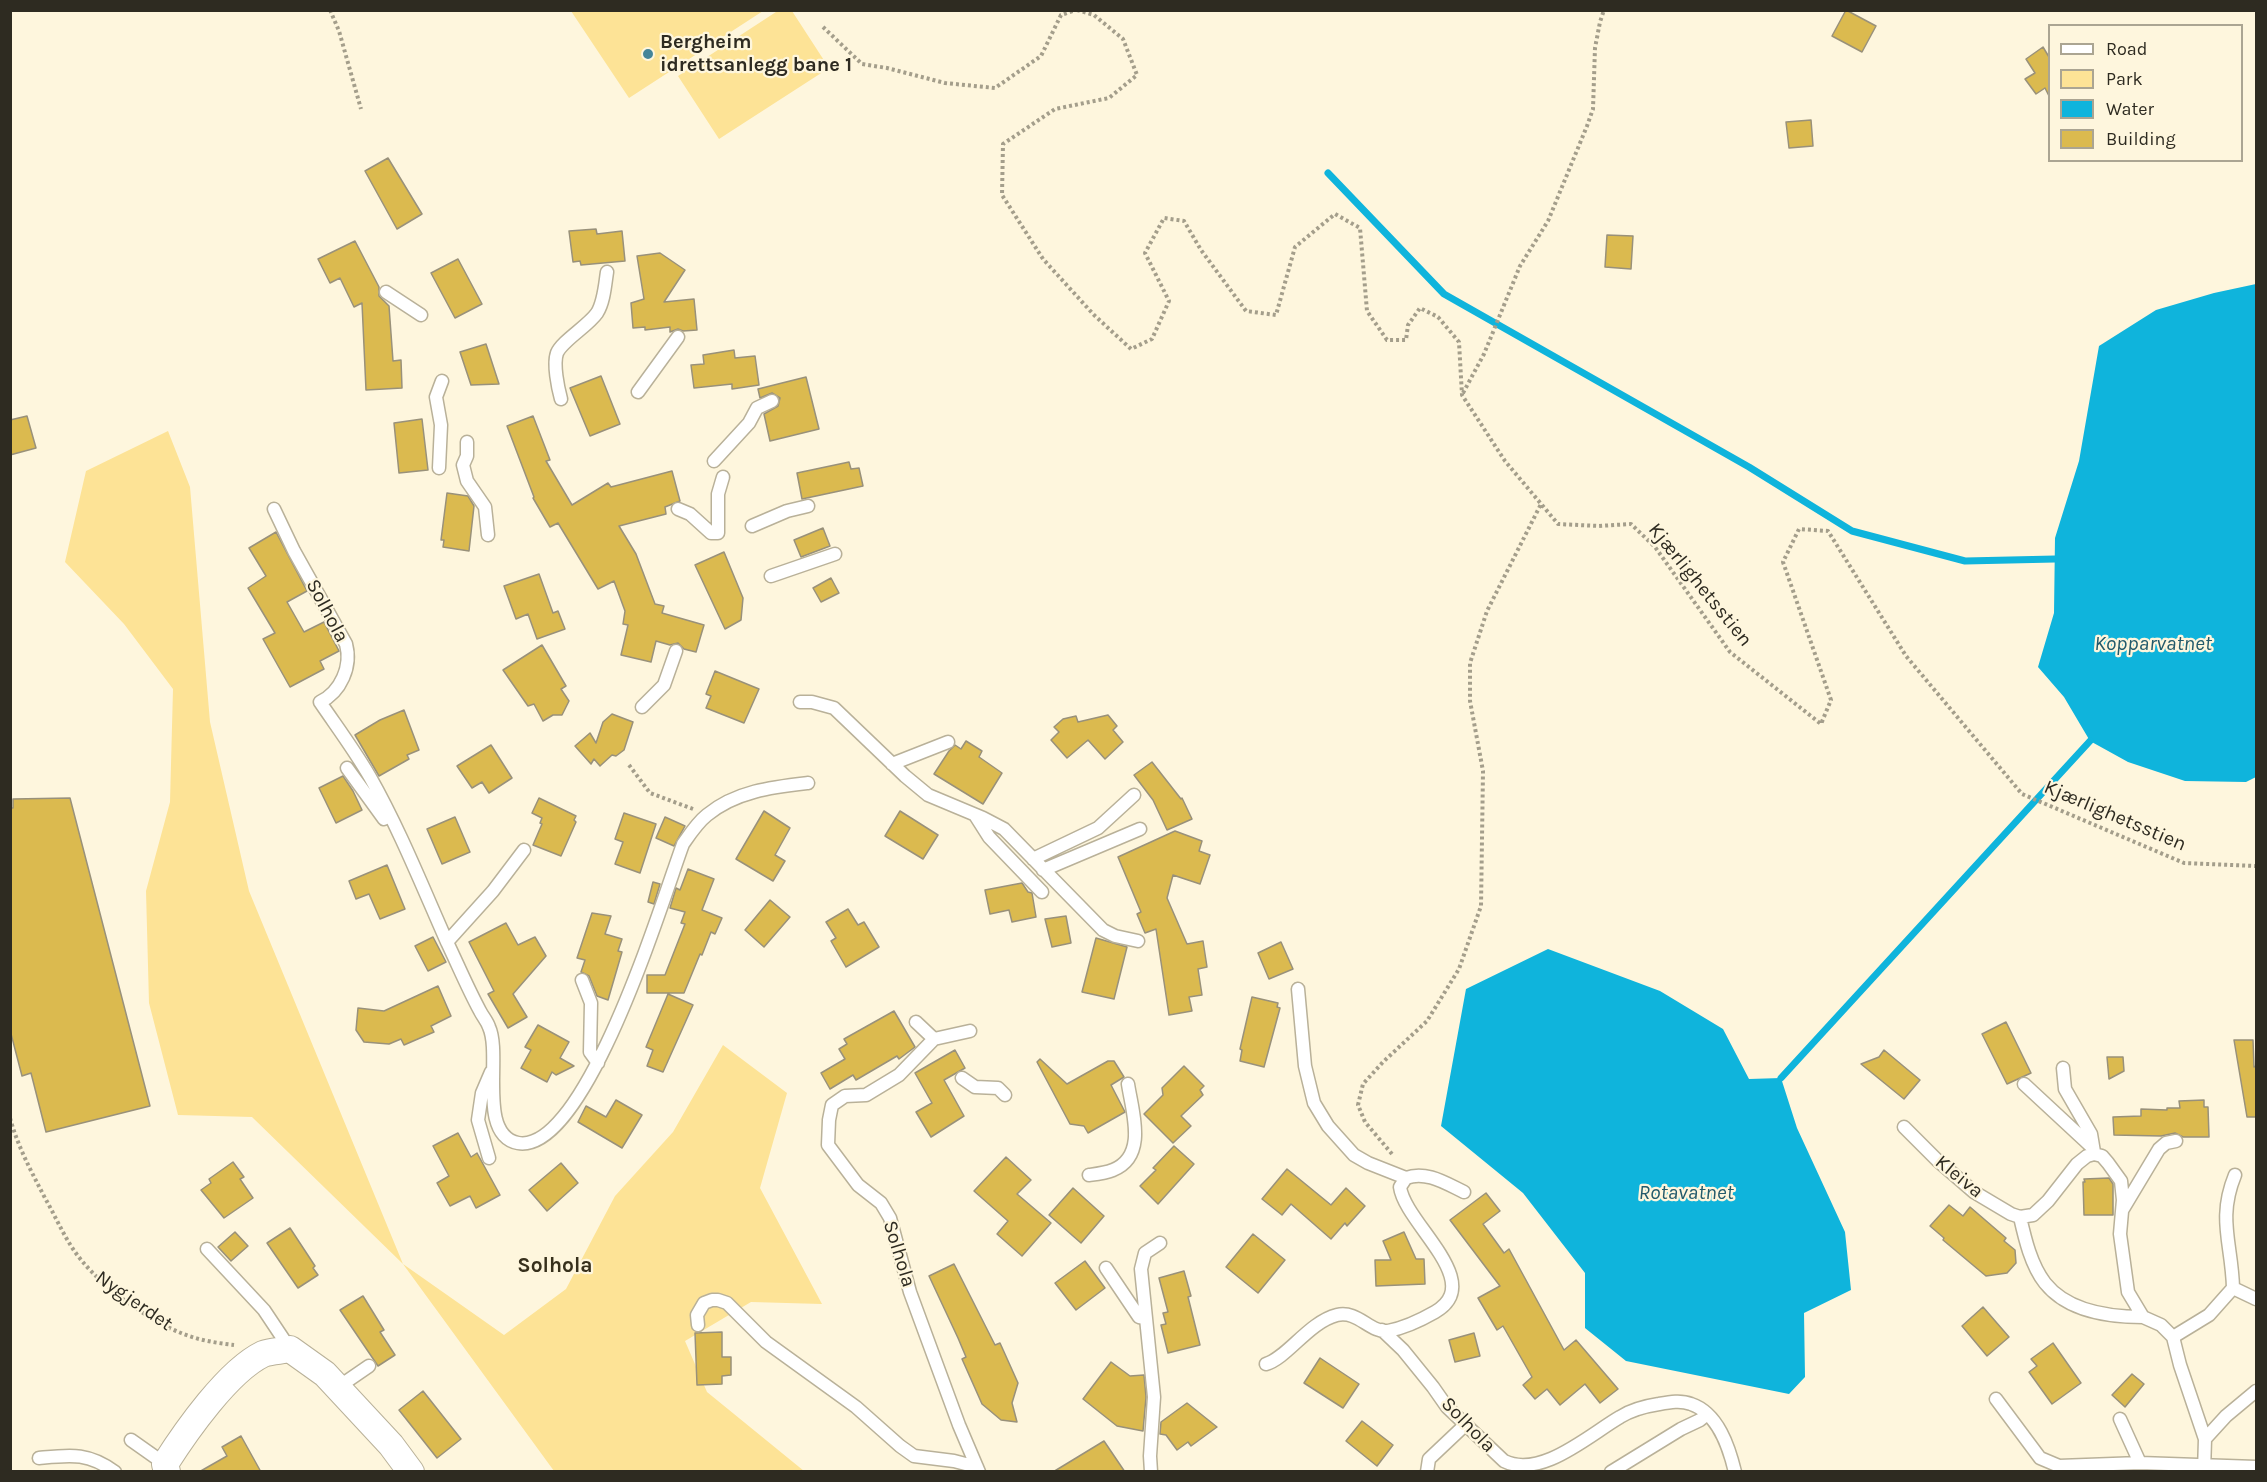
<!DOCTYPE html>
<html>
<head>
<meta charset="utf-8">
<style>
	body { margin:0 }
	#map { position:relative; width:2267px; height:1482px; overflow:hidden; background:#fef6dd; font-family:Karla,sans-serif }
	canvas { display:block }
	.frame { position:absolute; inset:0; border:12px solid #2e2b21; pointer-events:none }
	.legend { position:absolute; left:2048px; top:24px; width:195px; height:138px; box-sizing:border-box; background:#fef6dd; border:2px solid #aba592; margin:0; padding:8px 10px; list-style:none; font-size:18px; color:#2e2b21 }
	.legend li { display:flex; align-items:center; gap:12px; height:30px }
	.legend b { width:30px; border:2px solid #aba592 }
</style>
</head>
<body>
<div id="map">
<canvas width="2267" height="1482"></canvas>
<div class="frame"></div>
<ul class="legend">
<li><b style="height:8px;background:#fff"></b>Road</li>
<li><b style="height:16px;background:#fde396"></b>Park</li>
<li><b style="height:16px;background:#0fb4dc"></b>Water</li>
<li><b style="height:16px;background:#dbba4f"></b>Building</li>
</ul>
</div>
<script>
const ctx = document.querySelector('canvas').getContext('2d');
ctx.lineJoin = 'round';
function paint(path, color) {
  ctx.fillStyle = color;
  ctx.fill(path, 'evenodd');
}
function strokePath(path, color, width, dash) {
  ctx.strokeStyle = color;
  ctx.lineWidth = width;
  ctx.lineCap = dash ? 'butt' : 'round';
  ctx.setLineDash(dash || []);
  ctx.stroke(path);
}
function write(font, color, halo, rows, align = 'center') {
  ctx.font = font + ' Karla,sans-serif';
  ctx.lineWidth = 4.5;
  ctx.setLineDash([]);
  ctx.textBaseline = 'middle';
  ctx.strokeStyle = halo;
  ctx.fillStyle = color;
  for (const [text, x, y, turn = 0] of rows) {
    ctx.save();
    ctx.translate(x, y);
    ctx.rotate((+turn || 0) * Math.PI / 180);
    ctx.textAlign = isNaN(turn) ? turn : align;
    if (halo) ctx.strokeText(text, 0, 0);
    ctx.fillText(text, 0, 0);
    ctx.restore();
  }
}
paint(new Path2D(`
	M779,10l13,1 37,57 -110,71 -41,-63z
	M571,11h192l-134,87z
	M168,431l22,56 20,235 39,169 154,373 101,71 62,-46 49,-93 58,-64 50,-87 64,48 -27,95 62,116 -71,-2 -66,39 22,51 97,79h-250l-151,-207 -151,-147 -74,-2 -29,-112 -3,-112 24,-89 3,-113 -49,-65 -59,-62 21,-91z`), '#fde396');
paint(new Path2D(`
	M2256,284v493l-10,5 -61,-1 -57,-19 -38,-21 -26,-44 -26,-30 16,-54 1,-75 24,-77 20,-115 57,-36 58,-17z
	M1548,949l112,42 63,38 26,50 32,-1 16,50 48,104 6,58 -47,23 1,64 -16,17 -163,-33 -41,-33v-55l-62,-80 -82,-67 25,-137z`), '#0fb4dc');
strokePath(new Path2D(`
	M1328,173l116,121 305,173 103,64 113,30 90,-2
	M1781,1078l309,-337`), '#0fb4dc', 7);
const building = new Path2D(`
	M1846,10l30,16 -14,26 -30,-16z
	M2043,47l6,10v39l-4,-8 -9,6 -11,-15 10,-6 -9,-14z
	M1811,120l2,26 -24,2 -3,-26z
	M388,158l34,56 -25,15 -32,-58z
	M596,229l1,5 25,-3 3,30 -44,4 -1,-4 -7,1 -4,-31z
	M1607,235l26,1 -2,33 -26,-2z
	M355,241l24,46v9l10,10 4,55 8,-1 1,28 -36,2 -4,-87 -8,4 -14,-29 -10,5 -12,-24z
	M660,253l25,17 -21,32 30,-3 3,31 -14,1 -5,-2 -8,3v-5l-25,3v-3l-12,1 -2,-25 13,-4 -7,-43z
	M458,259l24,45 -27,14 -24,-45z
	M486,344l13,40 -28,1 -11,-33z
	M734,350l1,8 20,-2 4,29 -27,4v-5l-38,4 -3,-23 13,-1 -1,-9z
	M601,376l19,48 -30,12 -20,-48z
	M806,377l13,52 -49,12 -6,-27 14,-8 2,-8 -8,-5 -12,5 -2,-9z
	M27,416l9,32 -26,7v-35z
	M533,416l17,44 -4,1 26,44 36,-22 3,4 61,-16 8,30 -15,6 1,7 -47,12 17,28 19,50 9,2 -2,7 42,12 -8,27 -12,-3 -6,-6 -8,2 -14,-4 -5,21 -30,-7 7,-30 -5,-1 2,-13 -11,-30 -16,8 -40,-66 -8,4 -17,-29 1,-1 -27,-71z
	M422,419l6,51 -29,3 -5,-50z
	M849,462l2,7 8,-1 4,18 -61,13 -5,-26z
	M447,493l21,3 6,10 -5,45 -26,-4 1,-7h-3z
	M823,528l7,18 -29,11 -7,-17z
	M276,532l31,59 -20,11 17,30 20,-10 15,29 -19,10 4,8 -34,18 -27,-48 12,-6 -27,-45 18,-12 -17,-28z
	M724,552l19,46 -2,22 -16,9 -30,-64z
	M539,574l14,39 5,-2 7,18 -28,10 -9,-25 -12,5 -12,-33z
	M831,578l8,15 -18,9 -8,-14z
	M542,645l24,41 -5,3 8,12 -7,14h-9l-10,6 -9,-17 -6,2 -25,-36z
	M715,671l44,18 -15,34 -38,-15 5,-12 -5,-2z
	M404,710l15,40 -12,5 2,4 -30,17 -24,-41 25,-15z
	M612,714l21,8 -9,28 -8,6 -4,-1 -12,11 -6,-7 -3,5 -16,-18 15,-13 6,10 7,-21z
	M1108,715l9,11 -4,4 10,12 -18,17 -17,-19 -21,18 -16,-18 8,-8 -5,-5 9,-8 13,-3 2,6z
	M966,741l16,10 -3,6 23,16 -19,31 -49,-30 15,-23 6,-6 6,4z
	M491,745l21,33 -23,15 -7,-11 -10,6 -15,-22z
	M1152,762l29,37 1,-1 10,21 -25,11 -14,-30 -19,-25z
	M343,776l10,15 9,19 -26,13 -17,-35z
	M70,798l80,308 -104,26 -15,-59 -9,3 -12,-46v-222h3v-9z
	M539,798l37,18 -2,4 2,2 -15,34 -28,-11 9,-21 -2,-1 2,-5 -10,-5z
	M764,811l26,17 -15,27 10,6 -12,20 -37,-22z
	M900,811l38,24 -15,24 -38,-23z
	M624,813l32,11 -16,49 -25,-9 8,-22 -8,-3z
	M455,817l15,35 -28,12 -15,-35z
	M665,817l20,9 -11,20 -18,-8z
	M1175,831l27,10 -3,10 11,4 -10,29 -27,-9 -6,23 20,46 16,-3 4,26 -9,2 4,26 -13,2 3,14 -23,4 -13,-86 -11,4 -8,-19 4,-2 -23,-55z
	M387,865l18,44 -25,10 -11,-25 -13,5 -7,-18z
	M688,869l26,10 -12,31 20,8 -7,16 -4,-2 -9,23 -2,-1 -16,39h-37v-18h18l20,-51 -4,-1 4,-11 -15,-4 6,-20 4,2z
	M653,882l7,2 -6,20 -6,-2z
	M1022,883l6,9 4,1 4,24 -24,5 -3,-12 -19,4 -5,-24z
	M770,900l20,17 -26,30 -19,-17z
	M848,909l10,16 6,-3 15,25 -33,20 -15,-26 5,-3 -10,-16z
	M592,913l19,3 -6,18 17,5 -4,12 4,1 -14,48 -11,-4 -8,-20 -8,-4 4,-12 -8,-2z
	M1066,916l5,27 -19,4 -7,-28z
	M506,923l12,22 17,-8 11,19 -33,38 14,23 -19,11 -20,-34 6,-3 -25,-49z
	M433,937l13,25 -18,9 -13,-25z
	M1096,938l31,9 -13,52 -32,-7z
	M1281,942l12,27 -24,10 -11,-26z
	M438,986l13,30 -20,10 3,6 -30,13 -3,-6 -12,5 -25,-2 -8,-12 2,-22 26,3z
	M668,994l25,11 -30,67 -16,-6 6,-16 -7,-3z
	M1252,997l26,6 -1,4 3,1 -16,59 -24,-6 2,-11 -2,-1z
	M894,1011l21,36 -16,12 -2,-3 -41,24 -3,-5 -23,14 -9,-16 24,-14 -6,-10 8,-5 -3,-5z
	M2006,1022l25,51 -24,11 -25,-50z
	M538,1025l31,17 -9,16 14,8 -18,9 -4,-3 -5,10 -26,-14 10,-18 -6,-3z
	M2234,1040h19l1,27 2,-1v51h-9z
	M955,1050l10,18 -21,12 20,36 -33,21 -15,-25 16,-9 -17,-30z
	M1884,1050l36,30 -16,19 -43,-35 18,-7z
	M2107,1057h16l1,14 -15,8z
	M1040,1059l27,25 41,-23h6l10,16 -13,8 14,27 -37,21 -4,-7 -14,-2 -33,-62z
	M1184,1066l20,20 -4,4 3,5 -22,21 10,10 -18,17 -29,-29 19,-19 -1,-7z
	M616,1100l26,15 -20,33 -44,-26 8,-16 20,11z
	M2204,1100v7h4l1,30h-26l-8,-4 -14,3 -47,-1 -1,-18 28,-1v-7l26,1v-2h13l-1,-7z
	M458,1133l13,24 6,-4 23,42 -24,13 -6,-12 -20,10 -13,-23 12,-7 -16,-30z
	M1174,1146l20,18 -36,40 -18,-18 16,-16 -3,-2z
	M1006,1157l25,23 -14,14 34,29 -29,33 -25,-22 11,-13 -34,-30z
	M233,1162l11,15 -4,2 13,19 -29,20 -23,-28 10,-7 -2,-4z
	M561,1163l17,20 -31,28 -18,-21z
	M1287,1169l44,36 15,-17 19,18 -18,20 -2,-3 -14,16 -40,-35 -9,11 -20,-16z
	M2109,1178l4,6v31h-29l-1,-33h2l-1,-3z
	M1073,1188l31,28 -23,27 -32,-28z
	M1486,1193l14,18 -17,13 21,29 5,-4 55,101 12,-10 42,49 -18,14 -15,-19 -25,21 -13,-16 -12,10 -12,-14 9,-8 -29,-51 -6,4 -19,-32 22,-12 -50,-66z
	M1949,1205l14,11 7,-9 36,31 -2,3 11,9 1,13 -9,10 -21,3 -43,-36 1,-2 -14,-12z
	M290,1228l25,38 -2,2 5,7 -20,13 -31,-45z
	M235,1232l13,14 -17,15 -13,-14z
	M1404,1232l12,27h8l1,25 -49,2 -1,-26h16l-8,-19z
	M1253,1234l32,26 -27,33 -32,-26z
	M1085,1261l20,27 -29,22 -21,-27z
	M954,1264l41,81 5,-2 18,40 -6,20 5,19 -16,-2 -19,-16 -20,-45 4,-2 -8,-19 -29,-62z
	M1184,1271l7,25 -3,1 12,48 -32,8 -7,-28 5,-1 -3,-11 5,-1 -9,-34z
	M363,1296l21,34 -4,2 15,23 -17,11 -38,-56z
	M1983,1307l26,30 -22,19 -25,-30z
	M722,1332v25h9v18l-9,1v8l-25,1 -2,-52z
	M1474,1333l6,23 -25,6 -6,-22z
	M2053,1343l28,40 -29,21 -23,-32 8,-6 -6,-7z
	M1320,1358l39,26 -16,24 -39,-25z
	M1111,1362l19,14 14,-1 2,22 -3,34 -26,-5 -34,-27z
	M2132,1374l12,10 -19,23 -13,-12z
	M423,1391l38,48 -24,19 -38,-48z
	M1187,1403l30,24 -26,19 -3,-4 -11,8 -11,-15 -6,-1 1,-12z
	M1362,1421l31,24 -16,21 -31,-25z
	M241,1436l20,36h-62l28,-16 -5,-9z
	M1104,1441l21,31h-72z`);
paint(building, '#dbba4f');
strokePath(building, '#99917a', 1.5);
const lane = new Path2D(`
	M386,292l35,23
	M638,392l40,-55
	M561,399c-3,-11 -8,-35 -4,-46 5,-12 31,-27 40,-40 7,-11 8,-28 10,-41
	M467,442v14l-4,9 4,16 18,26 3,28
	M714,461l35,-38 8,-15 15,-7
	M439,468l2,-43 -5,-28 6,-16
	M274,509l20,42 52,93c6,22 -5,48 -26,58 17,25 35,49 50,75 29,51 53,111 77,165 11,23 21,47 33,69 3,6 7,10 9,16 13,28 -12,108 29,116 68,12 146,-248 165,-299 7,-10 14,-21 24,-29 29,-24 66,-28 101,-32
	M678,509l12,5 21,19h7v-39l5,-17
	M752,526l35,-15 21,-5
	M771,576l64,-22
	M800,702h12l22,6 71,68 23,19 55,23 21,11 99,101 12,6 23,5
	M642,707l22,-22 12,-34
	M892,764l56,-22
	M347,768l37,51
	M975,815l14,22 53,55
	M1033,859l65,-31 36,-33
	M1043,870l97,-41
	M447,942l46,-51 31,-41
	M582,980l9,23 -1,49 8,11
	M1298,989l7,77 9,37 14,23 26,29 14,8 38,15
	M916,1022l18,17 36,-8
	M934,1039l-35,36 -33,20 -21,1 -13,9 -3,15 -1,25 30,40 23,18 9,15 20,74 49,133 20,47
	M2063,1068l2,21 26,45 3,18
	M962,1078l13,9 23,1 7,7
	M2024,1084l69,64
	M1904,1127l33,33 37,32 37,22 9,3 13,-2 15,-14 29,-37 10,-8 7,-2 8,2 6,7 13,18 2,19 -3,34 8,58 15,25 18,8 12,12 7,28 25,74 -1,33
	M489,1158l-11,-38 4,-27 9,-21
	M1089,1175c8,-1 17,-2 24,-5 35,-14 19,-59 15,-86
	M2123,1209l36,-60 7,-6 10,-2
	M2020,1217c5,22 11,48 25,66 23,29 64,34 98,34
	M207,1249l57,61 26,39
	M1106,1268l33,49 6,1
	M2233,1288l23,11
	M698,1325l-1,-10 7,-12 8,-3h6l9,3 39,39 90,65 44,39 14,10 40,5 23,6
	M1382,1330l21,20 30,37 14,20 57,54c37,18 85,-26 116,-44 11,-7 26,-11 39,-13 11,-2 22,-4 32,0 27,9 38,43 44,68
	M2173,1337l36,-22 24,-27c-1,-44 -16,-69 2,-113
	M1266,1364c21,-6 43,-42 71,-49 21,-5 33,18 51,16 16,-3 33,-11 47,-19 52,-30 -30,-88 -35,-125l6,-9c20,-8 41,6 58,14
	M337,1388l32,-22
	M1996,1399l44,59 19,8 81,-3 116,4
	M2120,1419l20,44
	M2205,1439l21,-23 30,-25
	M131,1440l34,24
	M39,1458c31,-3 49,-6 76,14
	M1151,1472l-1,-16 4,-59 -13,-128 4,-16 15,-10
	M1427,1472l2,-13 36,-34
	M1611,1472l70,-43 19,-9 6,-5`);
const street = new Path2D(`
	M167,1472l-2,-8c21,-33 63,-93 98,-110 8,-3 19,-3 27,-5l35,25 66,71 20,27`);
strokePath(lane, '#b9b199', 15);
strokePath(street, '#b9b199', 28);
strokePath(new Path2D(`
	M330,10l9,21 22,78
	M1077,10l17,5 29,24 14,36 -28,23 -54,11 -52,35 -1,51 41,64 51,56 37,34 21,-10 17,-38 -24,-48 19,-35 20,3 17,29 45,61 30,4 19,-68 40,-33 25,14 7,83 20,29h19l2,-15 12,-17 18,9 21,25 3,53 43,66 53,63 41,2 32,-2 24,23 75,105 91,72 10,-24 -48,-138 16,-33 29,2 78,125 116,138 162,69 72,3
	M823,27l39,37 25,4 58,15 50,5 46,-32 20,-41 15,-5
	M1463,393l21,-39 36,-88 28,-45 39,-95 6,-17 2,-61 5,-26 4,-12
	M629,765l21,28 43,16
	M10,1118c8,29 21,53 35,80 12,21 21,44 37,63 22,27 66,59 99,72 17,7 35,10 53,12
	M1392,1154l-27,-32 -7,-17 5,-21 20,-22 44,-41 32,-52 22,-63 2,-135 -13,-70v-38l17,-52 54,-107`), '#a49e8b', 4, [3, 3]);
strokePath(lane, '#fff', 12);
strokePath(street, '#fff', 26);
for (const [x, y, r, color] of [
	[648,54,6,"#458599"]
]) {
  const dot = new Path2D();
  dot.arc(x, y, r, 0, 2 * Math.PI);
  ctx.fillStyle = color;
  ctx.fill(dot);
  strokePath(dot, '#fef6dd', 2);
}
write('bold 20px', '#2e2b21', '#fef6dd', [
	["Bergheim",660,42],
	["idrettsanlegg bane 1",660,65]
], 'left');
write('20px', '#2e2b21', '#fef6dd', [
	["Kjærlighetsstien",1700,585,51],
	["Solhola",327,611,62],
	["Kjærlighetsstien",2115,816,23],
	["Kleiva",1959,1177,39],
	["Solhola",899,1254,73],
	["Nygjerdet",134,1301,35],
	["Solhola",1468,1425,46]
]);
write('italic 21px', '#235a6b', '#fef6dd', [
	["Kopparvatnet",2153,644],
	["Rotavatnet",1686,1193]
]);
write('bold 21px', '#37301c', '#fef6dd', [
	["Solhola",555,1266]
]);
</script>
</body>
</html>
